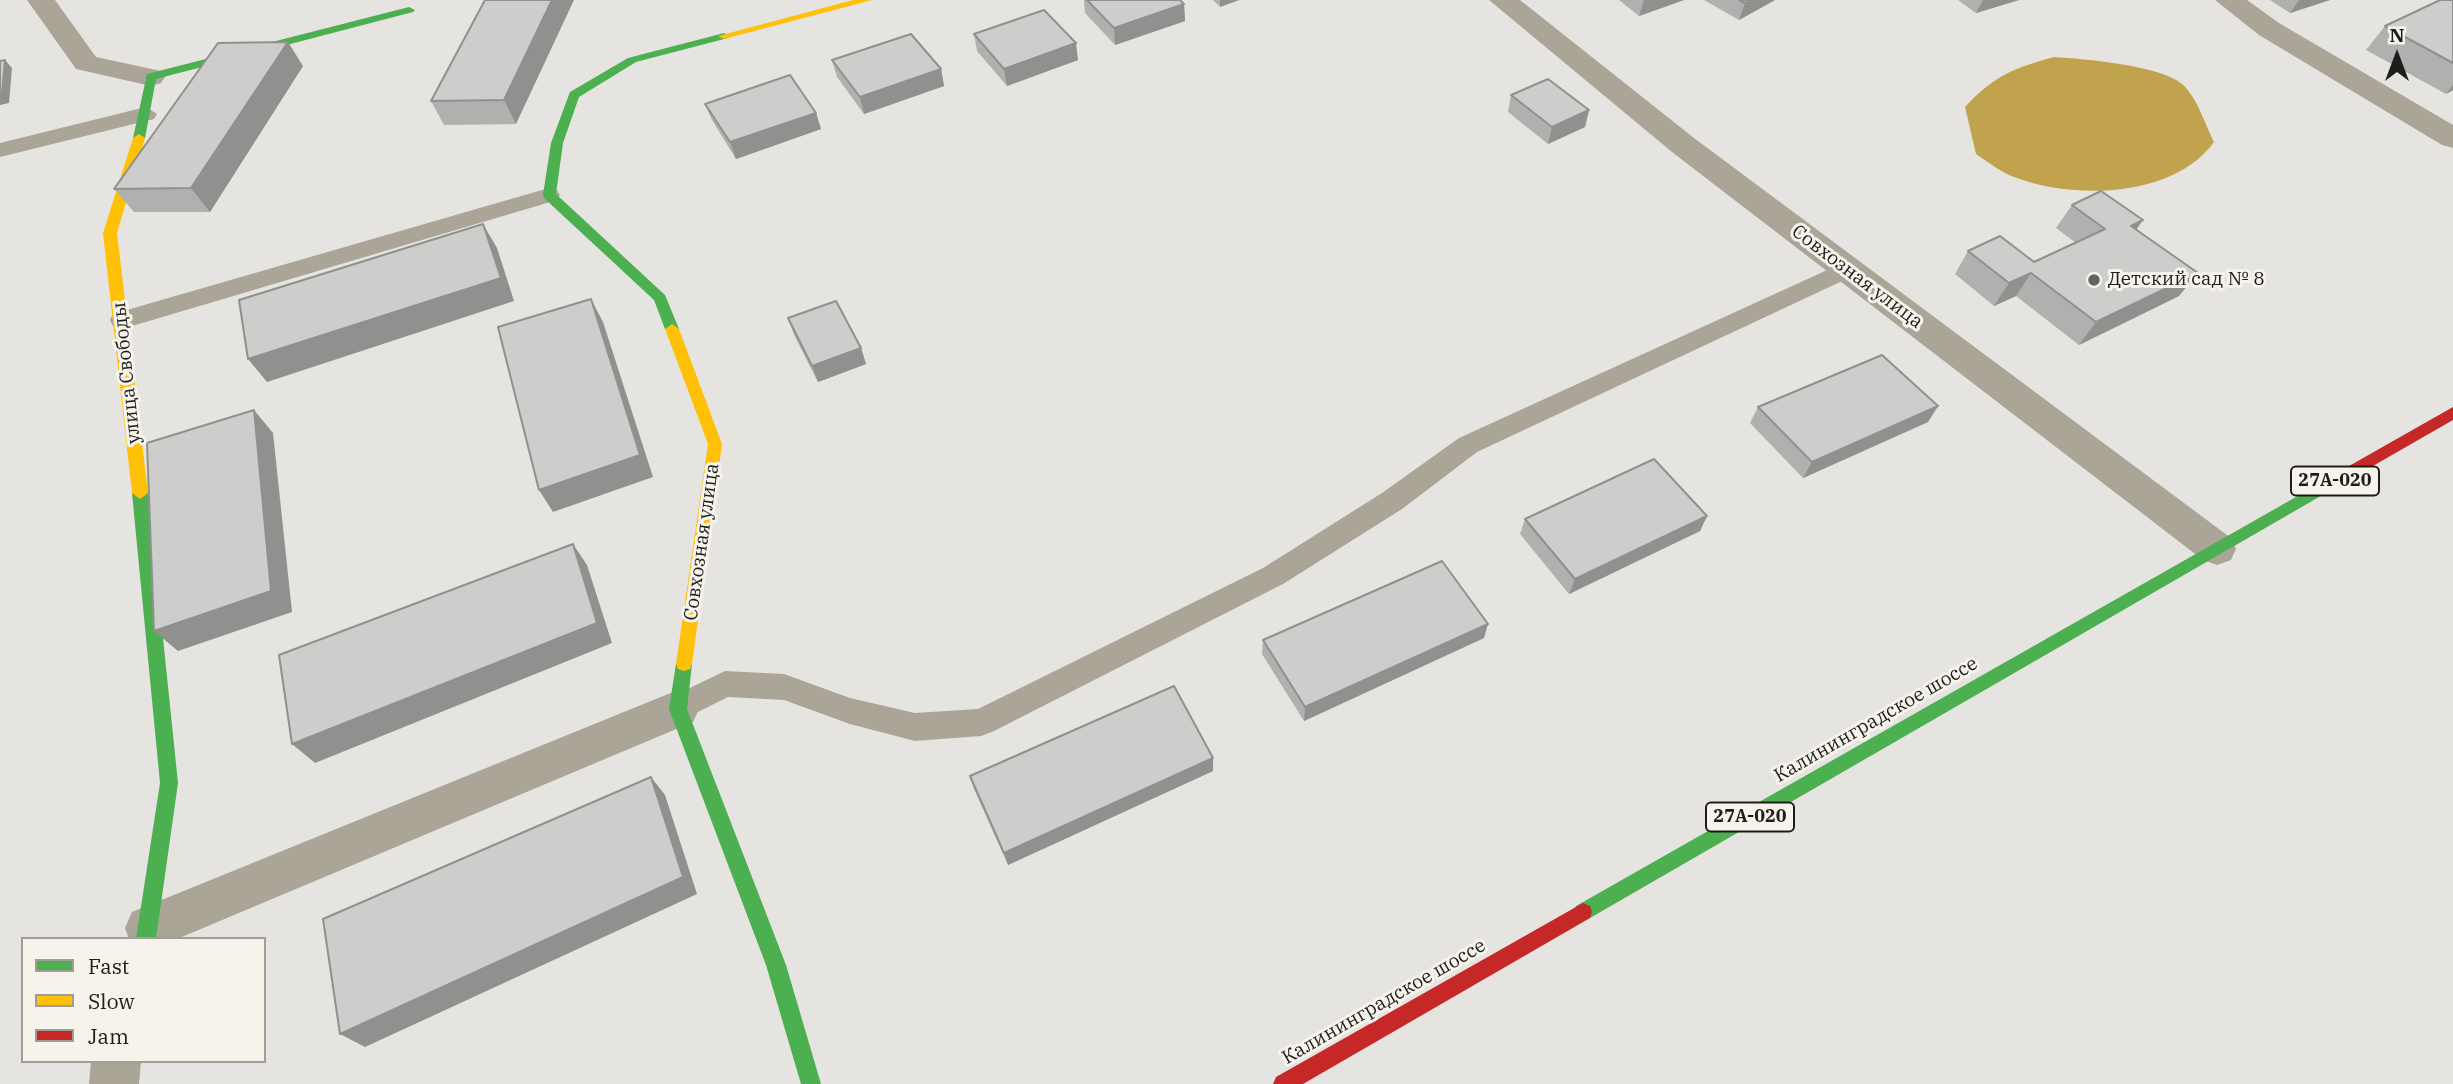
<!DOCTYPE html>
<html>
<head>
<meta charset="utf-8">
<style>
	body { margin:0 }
	#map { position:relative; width:2453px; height:1084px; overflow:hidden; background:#e6e4e1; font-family:"IBM Plex Serif",serif }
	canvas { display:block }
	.legend { position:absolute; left:21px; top:937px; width:245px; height:126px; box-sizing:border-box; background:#f6f3eb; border:2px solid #a09d98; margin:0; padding:9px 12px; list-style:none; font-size:21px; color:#1e1d1b }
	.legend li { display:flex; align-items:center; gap:14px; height:35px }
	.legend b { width:35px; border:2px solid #a09d98 }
	.north { position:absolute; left:2362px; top:21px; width:70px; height:70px; -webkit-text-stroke:5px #f6f3eb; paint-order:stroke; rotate:0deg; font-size:19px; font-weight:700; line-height:28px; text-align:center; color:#1e1d1b }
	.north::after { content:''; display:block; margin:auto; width:24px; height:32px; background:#1e1d1b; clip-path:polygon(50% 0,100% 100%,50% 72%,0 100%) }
</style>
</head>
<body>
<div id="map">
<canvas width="2453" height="1084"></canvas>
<ul class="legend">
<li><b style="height:9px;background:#4caf50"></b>Fast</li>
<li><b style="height:9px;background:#ffc107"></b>Slow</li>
<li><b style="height:9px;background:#c62828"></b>Jam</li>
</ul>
<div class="north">N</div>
</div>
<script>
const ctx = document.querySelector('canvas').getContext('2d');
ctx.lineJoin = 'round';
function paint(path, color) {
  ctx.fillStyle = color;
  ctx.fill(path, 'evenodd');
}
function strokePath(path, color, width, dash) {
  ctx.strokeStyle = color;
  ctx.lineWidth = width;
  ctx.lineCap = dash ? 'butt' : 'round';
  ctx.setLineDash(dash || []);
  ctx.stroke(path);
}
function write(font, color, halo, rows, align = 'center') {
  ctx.font = font + ' "IBM Plex Serif",serif';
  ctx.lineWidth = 6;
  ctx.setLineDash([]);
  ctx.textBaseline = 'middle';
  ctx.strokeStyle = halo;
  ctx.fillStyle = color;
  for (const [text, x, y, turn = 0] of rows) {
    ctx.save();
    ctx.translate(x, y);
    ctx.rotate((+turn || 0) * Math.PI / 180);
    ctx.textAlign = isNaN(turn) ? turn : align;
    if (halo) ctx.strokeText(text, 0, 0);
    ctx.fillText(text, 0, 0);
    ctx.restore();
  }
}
paint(new Path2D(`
	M2054,57c31,2 105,8 128,27 15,13 23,40 32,58 -40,56 -141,58 -200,35 -13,-5 -26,-15 -38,-23l-11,-47c30,-32 49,-39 89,-50z`), '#c1a34e');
paint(new Path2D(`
	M146,107l11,7 -3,5 -154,38v-14z
	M549,188l8,2 3,5 -3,5 -435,129 -9,-3 -3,-6 3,-6z
	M1847,261l8,2 4,6 -4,6 -378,177 -75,57 -119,75 -291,148 -11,4 -66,5 -65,-17 -66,-24 -56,-3 -50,25 -11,-3 -4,-10 4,-10 58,-28 59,3 66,24 65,15 63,-4 285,-141 119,-75 77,-55z`), '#aba597');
paint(new Path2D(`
	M27,0h28l41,57 65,14 4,6 -4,6 -10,3 -75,-17z
	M1489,0h31l174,138 537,400 5,11 -5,11 -14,5 -14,-5 -531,-408z
	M2215,0h32l32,23 174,102v23l-11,-3 -183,-110z
	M678,690l15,6 6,13 -6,13 -516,217h-48l-4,-11 7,-16z
	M91,1061h50l-2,23h-50z`), '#aba597');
paint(new Path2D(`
	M409,7l6,3 -2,2 -257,67 -11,59 -6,4 -6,-4 14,-64z
	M724,33l6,3 -2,2 -92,24 -57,35 -16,46 -7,51 109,101 14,34 -7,5 -7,-5 -11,-29 -110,-102 -1,-3 8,-52 19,-51 58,-34z
	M2340,472l8,6 -3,4 -755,436 -7,3 -7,-3 -2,-6 2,-6z
	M140,487l8,6 30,290 -22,156h-20l24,-156 -28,-290z
	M684,657l6,2 2,5 -5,45 99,256 35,119h-20l-35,-119 -97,-256 7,-45 2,-5z`), '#4caf50');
paint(new Path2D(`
	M853,0h19l-148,39 -6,-3z
	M139,134l6,4 -28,95 31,260 -8,6 -8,-6 -29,-260 30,-95z
	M672,324l7,5 43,115 -30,220 -2,5 -6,2 -6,-2 -2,-5 32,-220 -43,-115z`), '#ffc107');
paint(new Path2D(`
	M2453,407v13l-108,62h-10l-3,-4 3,-4z
	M1583,903l7,3 2,6 -2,6 -287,166h-30l3,-7z`), '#c62828');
paint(new Path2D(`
	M485,0l31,124 -72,1 -13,-24z
	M1084,0h96l4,4 1,17 -70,24 -30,-32z
	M1213,0h26l-19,7z
	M1619,0h65l-45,16z
	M1704,0h71l-36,20z
	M1958,0h61l-43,13z
	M2270,0h60l-40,13z
	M2453,0v90l-7,4 -80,-44 19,-24z
	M974,34l104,26 -71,26 -30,-35z
	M832,60l109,9 3,17 -80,28 -27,-37z
	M303,66l-93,146h-76l-20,-23z
	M1511,95l78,15 -4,17 -37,17 -40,-32z
	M705,104l111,9 5,16 -85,30 -24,-39z
	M2072,205l71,15 -7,9 43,67 -100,49 -63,-49 -22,10 -39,-32 13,-23 66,11 42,-19 -20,-15z
	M788,318l73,30 5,16 -48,18 -24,-47z
	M1938,406l-10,16 -125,56 -53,-55 8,-16z
	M1707,516l-7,15 -131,63 -49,-60 5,-15z
	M1484,638l-180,83 -42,-67 1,-14z
	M1213,758v13l-205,94 -34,-76 -4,-13z`), '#b0b0af');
paint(new Path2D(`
	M552,0h22l-58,124 -12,-24z
	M1220,0h19l-19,7z
	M1644,0h40l-45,16z
	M1751,0h24l-36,20 6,-17z
	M1983,0h36l-43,13z
	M2299,0h31l-40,13z
	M1184,4l1,17 -70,24 -1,-17z
	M288,42l15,24 -93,146 -19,-24z
	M1076,43l2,17 -71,26 -3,-17z
	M5,60l7,8 -3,35 -9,2v-10z
	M941,69l3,17 -80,28 -4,-17z
	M2453,85v5l-7,4z
	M1589,110l-4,17 -37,17 4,-17z
	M816,113l5,16 -85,30 -6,-17z
	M2143,220l-17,24 5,-18z
	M483,224l14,24 17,53 -247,81 -19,-23z
	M2031,273l-15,23 -22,10 15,-23z
	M2198,273l-19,23 -100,49 17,-23z
	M591,299l12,23 50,155 -100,35 -14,-22z
	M861,348l5,16 -48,18 -6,-16z
	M1938,406l-10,16 -125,56 9,-16z
	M254,410l19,23 19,179 -114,39 -24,-20z
	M1707,516l-7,15 -131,63 6,-15z
	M573,544l14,21 25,78 -297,120 -23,-19z
	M1488,624l-4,14 -180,83 1,-14z
	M1213,758v13l-205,94 -4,-12z
	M651,777l14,18 32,99 -332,153 -25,-13z`), '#90908f');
const building = new Path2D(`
	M485,0h67l-48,100 -73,1z
	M1087,0h93l4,4 -70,24z
	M1739,0h12l-6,3z
	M2440,0h13v63l-68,-37z
	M1044,10l32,33 -72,26 -30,-35z
	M911,34l30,35 -81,28 -28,-37z
	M288,42l-97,146 -77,1 104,-146z
	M5,60l-3,34 -2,1v-34z
	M790,75l26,38 -86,29 -25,-38z
	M1548,79l41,31 -37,17 -41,-32z
	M2101,191l42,29 -12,6 67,47 -102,49 -65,-49 -22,10 -41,-32 32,-15 34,26 71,-33 -33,-24z
	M483,224l18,54 -253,81 -9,-59z
	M591,299l49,156 -101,35 -41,-163z
	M836,301l25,47 -49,18 -24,-48z
	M1882,355l56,51 -126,56 -54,-55z
	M254,410l17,181 -117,40 -7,-188z
	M1654,459l53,57 -132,63 -50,-60z
	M573,544l24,79 -305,121 -13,-89z
	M1442,561l46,63 -183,83 -42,-67z
	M1174,686l39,72 -209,95 -34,-77z
	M651,777l32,100 -343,157 -17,-115z`);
paint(building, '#cdcdcc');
strokePath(building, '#90908f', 2);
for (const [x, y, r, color] of [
	[2094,280,7,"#646360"]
]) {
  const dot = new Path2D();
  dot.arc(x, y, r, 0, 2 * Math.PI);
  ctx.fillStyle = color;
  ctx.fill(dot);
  strokePath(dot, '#f6f3eb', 2.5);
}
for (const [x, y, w] of [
	[2335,481,88],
	[1750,817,88]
]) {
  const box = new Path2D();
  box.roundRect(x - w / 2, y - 14.5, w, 29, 5);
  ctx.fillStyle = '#f6f3eb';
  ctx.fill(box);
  strokePath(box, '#1e1d1b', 2);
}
write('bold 18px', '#1e1d1b', null, [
	["27А-020",2335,481],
	["27А-020",1750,817]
]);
write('19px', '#1e1d1b', '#f6f3eb', [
	["Совхозная улица",1857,277,37],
	["улица Свободы",127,373,-96],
	["Совхозная улица",702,542,-82],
	["Калининградское шоссе",1876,720,-30],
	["Калининградское шоссе",1384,1002,-30]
]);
write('19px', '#1e1d1b', '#f6f3eb', [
	["Детский сад № 8",2108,280]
], 'left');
</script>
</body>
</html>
